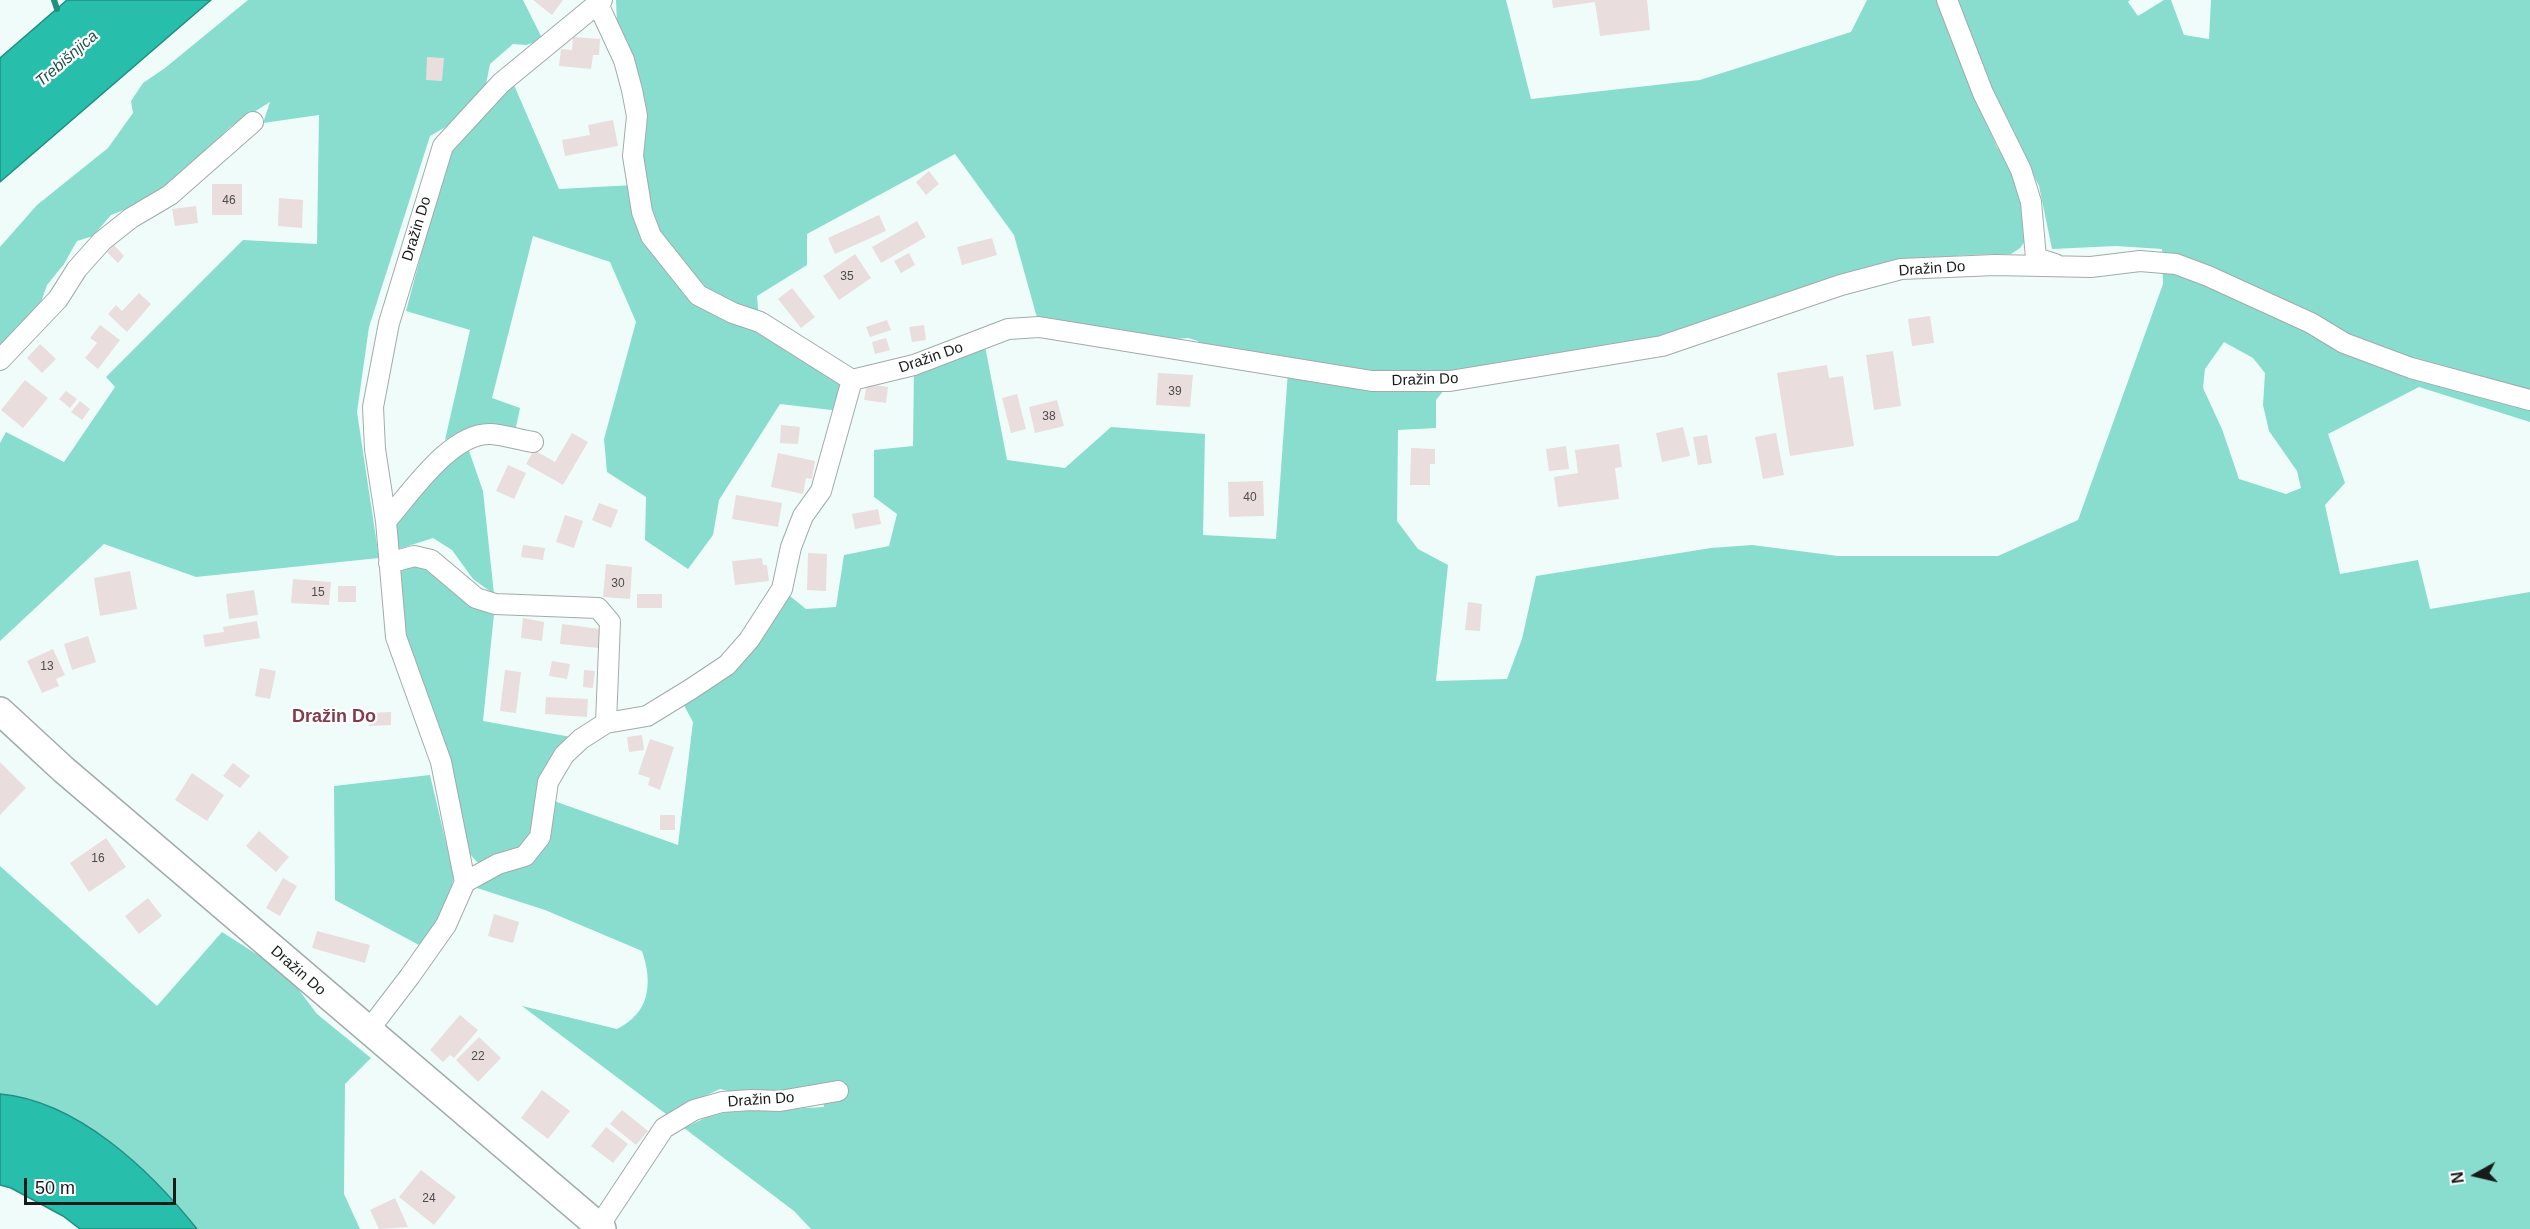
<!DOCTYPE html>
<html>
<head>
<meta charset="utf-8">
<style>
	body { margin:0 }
	#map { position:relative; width:2530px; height:1229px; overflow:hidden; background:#f0fcf9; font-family:Helvetica,sans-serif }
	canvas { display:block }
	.north { position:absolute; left:2446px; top:1145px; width:60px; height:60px; -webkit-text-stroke:4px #fff; paint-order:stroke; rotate:262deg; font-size:16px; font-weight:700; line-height:24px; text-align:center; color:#171b1a }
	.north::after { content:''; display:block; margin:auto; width:21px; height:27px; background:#171b1a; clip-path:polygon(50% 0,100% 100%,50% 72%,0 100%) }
	.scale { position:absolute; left:24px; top:1178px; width:152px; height:27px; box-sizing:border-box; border:3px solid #171b1a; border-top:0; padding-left:8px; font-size:18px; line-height:21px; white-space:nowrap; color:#171b1a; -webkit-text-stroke:4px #fff; paint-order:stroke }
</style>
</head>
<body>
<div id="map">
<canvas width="2530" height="1229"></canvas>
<div class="north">N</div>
<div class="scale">50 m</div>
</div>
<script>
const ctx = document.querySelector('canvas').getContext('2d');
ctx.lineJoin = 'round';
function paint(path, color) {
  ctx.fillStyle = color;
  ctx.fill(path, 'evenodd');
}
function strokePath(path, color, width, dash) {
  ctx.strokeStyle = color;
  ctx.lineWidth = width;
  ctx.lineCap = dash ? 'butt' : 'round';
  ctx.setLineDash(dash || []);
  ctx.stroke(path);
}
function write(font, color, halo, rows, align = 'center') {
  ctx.font = font + ' Helvetica,sans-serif';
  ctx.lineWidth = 4.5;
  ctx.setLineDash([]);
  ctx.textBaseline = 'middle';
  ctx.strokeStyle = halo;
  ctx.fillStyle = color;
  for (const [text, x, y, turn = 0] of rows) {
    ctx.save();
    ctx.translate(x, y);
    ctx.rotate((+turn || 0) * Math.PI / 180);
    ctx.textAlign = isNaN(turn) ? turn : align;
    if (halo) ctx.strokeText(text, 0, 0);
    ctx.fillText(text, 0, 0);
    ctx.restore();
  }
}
paint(new Path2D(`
	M248,0h275l20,40 -17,5 -13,-1 -23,20 -5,25 -27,31 -28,16 -61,191 -12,85 22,146 -183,19 -92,-33 -104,97v-198l6,-11 58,30 51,-75 -9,-10 137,-137 74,4 2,-129 -56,8 7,-21 -40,25 -37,37 -30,24 -29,18 -23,9 -18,21 -16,5 -13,23 -17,21 -7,20 -40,43v-101l37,-42 71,-57 25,-35 -2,-12 12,-18 22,-15z
	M616,0h890l25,99 169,-19 151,-48 16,-32h73l38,102 19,45 18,25 10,31 1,37 -6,8 -9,6 -46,1 -91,10 -29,9 -80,34 -180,49 -190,20 -192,-30 -5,-6 -10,-3 -24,2 -125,-15 -25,-90 -59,-81 -148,80v31l-50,31 2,24 -60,-27 -46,-58 -36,-211z
	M1957,0h173l-2,2 10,14 26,-16h7l13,35 25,4 2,-39h319v422l-111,-35 -91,47 17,49 -20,22 15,69 78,-14 12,49 100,-17v637h-1719l-17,-18 -110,-83 21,-10 22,-6 97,-5 -4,-23 -15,5 -69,4 -16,-4 -54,25 -144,-108 95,23c33,-16 36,-46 25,-78l-97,-41 -68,-22 5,-10 38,-14 34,-63 124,44 15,-123 -13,-24 110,-102 16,13 30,-2 8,-52 45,-9 8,-32 -23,-17v-47l39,-4 1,-79 70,-26 23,119 58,8 46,-41 94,7 -2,101 73,4 12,-168 161,13 -13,16v28l-38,2 -1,91 21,28 30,16 -12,116 71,-2 15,-40 14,-63 175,-28 41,-3 86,11h160l80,-36 85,-236 -1,-35 -46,-3 -64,3 -13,-63 -51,-100zM2224,342l29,16 12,15 -2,32 6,26 28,40 4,17 -15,6 -47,-15 -17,-50 -19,-41 2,-19z
	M514,85l45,104 75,-4 38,82 178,114 -10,30 -60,-7 -61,96 -6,35 -25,34 -43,-29 1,-43 -39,-25 -3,-33 32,-117 -26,-60 -77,-26 -41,162 28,10 -4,19 -41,-1 -30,14 25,-110 -64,-19 35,-131 12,-33z
	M467,445l16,46 11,103 -21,-15 -21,-29 -19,-12 -34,11 -4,-26 34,-41z
	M421,566l37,27 36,21 -11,107 88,16 -34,87 -16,27 -37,12 -7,-1 -7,-8 -7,-18 -61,-207 -1,-61z
	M430,775l24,102 -8,31 -27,37 -84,-45 -1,-114z
	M0,866l157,140 65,-74 64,41 31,41 54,44 -26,26 -1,110 16,35h-163c-47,-59 -118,-128 -197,-135z`), '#88ddcf');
const water = new Path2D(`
	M67,0h144l-211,182v-124z
	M0,1094c78,7 150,76 197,135h-117l-17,-13 -52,-28 -11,-3z`);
paint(water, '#27bfac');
strokePath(water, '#228e80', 1.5);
strokePath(new Path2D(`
	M54,0l3,9`), '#228e80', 6);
paint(new Path2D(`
	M533,0h30l-11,15z
	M1552,0h95l3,30 -50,6 -5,-34 -42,6z
	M573,37l27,2 -1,16h-6l-2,14 -32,-3 2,-17 11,1z
	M427,57l17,1 -2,23 -16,-1z
	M613,120l5,26 -53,10 -3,-16 28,-5 -2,-10z
	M929,171l10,13 -13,11 -10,-13z
	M212,184h30v31h-30z
	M279,198l24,2 -1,28 -24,-2z
	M196,206l2,17 -23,3 -3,-17z
	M879,215l7,16 -51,23 -7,-16z
	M917,221l9,16 -45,26 -9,-16z
	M992,238l5,17 -35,10 -5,-18z
	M114,245l10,11 -6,7 -11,-11z
	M909,253l6,12 -14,8 -7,-12z
	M855,254l16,24 -32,22 -16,-24z
	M792,288l23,29 -14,11 -23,-29z
	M139,293l12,11 -24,28 -19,-18 8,-9 6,6z
	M1930,316l4,27 -22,3 -4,-27z
	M887,320l4,10 -21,7 -4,-10z
	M100,325l20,15 -22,29 -13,-11 12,-15 -7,-5z
	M924,325l2,15 -14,2 -3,-15z
	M886,338l4,12 -15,4 -3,-12z
	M40,344l16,15 -14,14 -15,-15z
	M1893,351l8,55 -27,4 -8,-55z
	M1827,365l2,13 14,-2 11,70 -64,10 -13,-83z
	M1158,373l35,2 -3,32 -34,-2z
	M25,380l23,18 -25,30 -22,-18z
	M867,384l21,3 -2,16 -22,-3z
	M66,391l11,8 -7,9 -11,-9z
	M1017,394l9,35 -15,4 -9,-35z
	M1057,400l7,26 -29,7 -6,-26z
	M80,401l10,8 -8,11 -11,-8z
	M781,425l19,2 -2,17 -18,-1z
	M1683,427l7,29 -28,6 -6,-29z
	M572,433l16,9 -25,43 -37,-21 8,-14 21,12z
	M1776,433l8,42 -21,4 -8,-42z
	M1707,435l5,28 -14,2 -5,-28z
	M1619,444l3,23 -7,1 4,31 -61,8 -4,-30 24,-4 -3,-23z
	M1566,446l3,23 -20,2 -3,-22z
	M1411,448l24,1v15h-5v21h-20z
	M778,453l37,8 -3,18 -6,-1 -3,16 -32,-7z
	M508,465l18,8 -12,26 -18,-8z
	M1263,481l1,35 -35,1 -1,-35z
	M736,495l46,8 -4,24 -46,-8z
	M599,503l19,7 -7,18 -19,-8z
	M878,509l3,15 -26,5 -3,-15z
	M565,515l18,6 -9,27 -18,-6z
	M523,545l22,3 -2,12 -22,-3z
	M808,553l19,1 -1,37 -19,-1z
	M762,558l1,7h4l2,16 -34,4 -3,-24z
	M606,564l26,3 -2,32 -27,-2z
	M130,571l7,38 -37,7 -6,-38z
	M293,579l38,3 -2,23 -38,-2z
	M338,586h18v16h-18z
	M254,590l4,25 -29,4 -3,-25z
	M637,594h25v14h-25z
	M1468,602l14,2 -2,27 -15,-1z
	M523,618l21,4 -2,19 -21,-3z
	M257,621l3,17 -55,9 -2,-12 21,-3 -1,-5z
	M562,624l38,5 -2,19 -38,-4z
	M88,636l8,26 -24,8 -8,-26z
	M53,649l12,26 -9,4 3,7 -17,7 -15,-32z
	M552,661l18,3 -3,15 -18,-3z
	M260,668l16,3 -6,28 -15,-3z
	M505,670l16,2 -5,41 -16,-2z
	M584,670l11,1 -2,17 -10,-1z
	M546,697l42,2 -1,18 -42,-3z
	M391,712v13l-22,1 -1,-13z
	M642,735l2,15 -15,2 -2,-15z
	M650,739l24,8 -14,43 -12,-5 2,-7 -12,-4z
	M0,762l26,26 -26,27z
	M233,763l17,13 -10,12 -17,-12z
	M192,773l32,22 -17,26 -32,-21z
	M660,815h15v15h-15z
	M259,831l30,26 -13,15 -30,-26z
	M106,838l20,29 -37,25 -19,-29z
	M283,878l14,8 -17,30 -14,-8z
	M148,898l14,18 -23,18 -14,-18z
	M494,914l25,8 -6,21 -25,-7z
	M317,931l53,14 -5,18 -53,-15z
	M460,1015l18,15 -24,28 -4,-3 -7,7 -13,-12z
	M479,1037l22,21 -23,24 -22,-22z
	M542,1090l28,21 -22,28 -27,-21z
	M622,1110l26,21 -12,14 -26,-21z
	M606,1127l22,17 -15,19 -22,-17z
	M421,1170l35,27 -22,28 -35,-28z
	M395,1198l13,29 -29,2 -9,-19z`), '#e9ddde');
const street = new Path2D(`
	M1947,0l36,93 38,77 10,32 5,56 19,6
	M598,4l26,56 8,30 5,26 -4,40 9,56 9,24 47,59 35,18 27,9 92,58
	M0,360l58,-61 19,-30 25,-28 29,-23 39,-23 83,-73
	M386,521c25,-28 65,-89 105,-87 14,1 28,6 42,8
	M389,563l25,-7 17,4 45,38 19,6 103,4 12,14 -4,101
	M465,882l33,-18 27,-8 15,-19 8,-55 16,-27 17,-16 25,-16 41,-7 44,-27 36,-24 22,-25 33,-51 9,-42 12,-31 18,-25 31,-111 62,-15 94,-36 31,-2 333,54h78l212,-35 179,-61 60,-16 94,-4 96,2 49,-6 36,3 32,12 103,47 33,20 67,25 119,32
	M465,882l-24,-120 -45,-125 -10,-116 -11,-72 -2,-42 16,-84 54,-177 58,-63 101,-83
	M368,1031l42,-55 36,-51 19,-43
	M599,1226l65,-98 30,-18 28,-8 29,-2 29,1 58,-10`);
const secondary = new Path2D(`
	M0,711l64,59 538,459`);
strokePath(street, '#a1acaa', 22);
strokePath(secondary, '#a1acaa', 30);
strokePath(street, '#fff', 20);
strokePath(secondary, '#fff', 27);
write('12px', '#4c4c4b', null, [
	["46",229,201],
	["35",847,277],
	["39",1175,392],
	["38",1049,417],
	["40",1250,498],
	["30",618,584],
	["15",318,593],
	["13",47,667],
	["16",98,859],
	["22",478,1057],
	["24",429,1199]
]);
write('15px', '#171b1a', '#fff', [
	["Dražin Do",417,229,-73],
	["Dražin Do",1932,269,-4],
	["Dražin Do",931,358,-19],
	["Dražin Do",1425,380,-2],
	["Dražin Do",298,971,41],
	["Dražin Do",761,1100,-4]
]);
write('italic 16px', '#1d564e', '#fff', [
	["Trebišnjica",67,59,-41]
]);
write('bold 18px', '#843c4b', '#fff', [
	["Dražin Do",334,717]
]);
</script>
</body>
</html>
